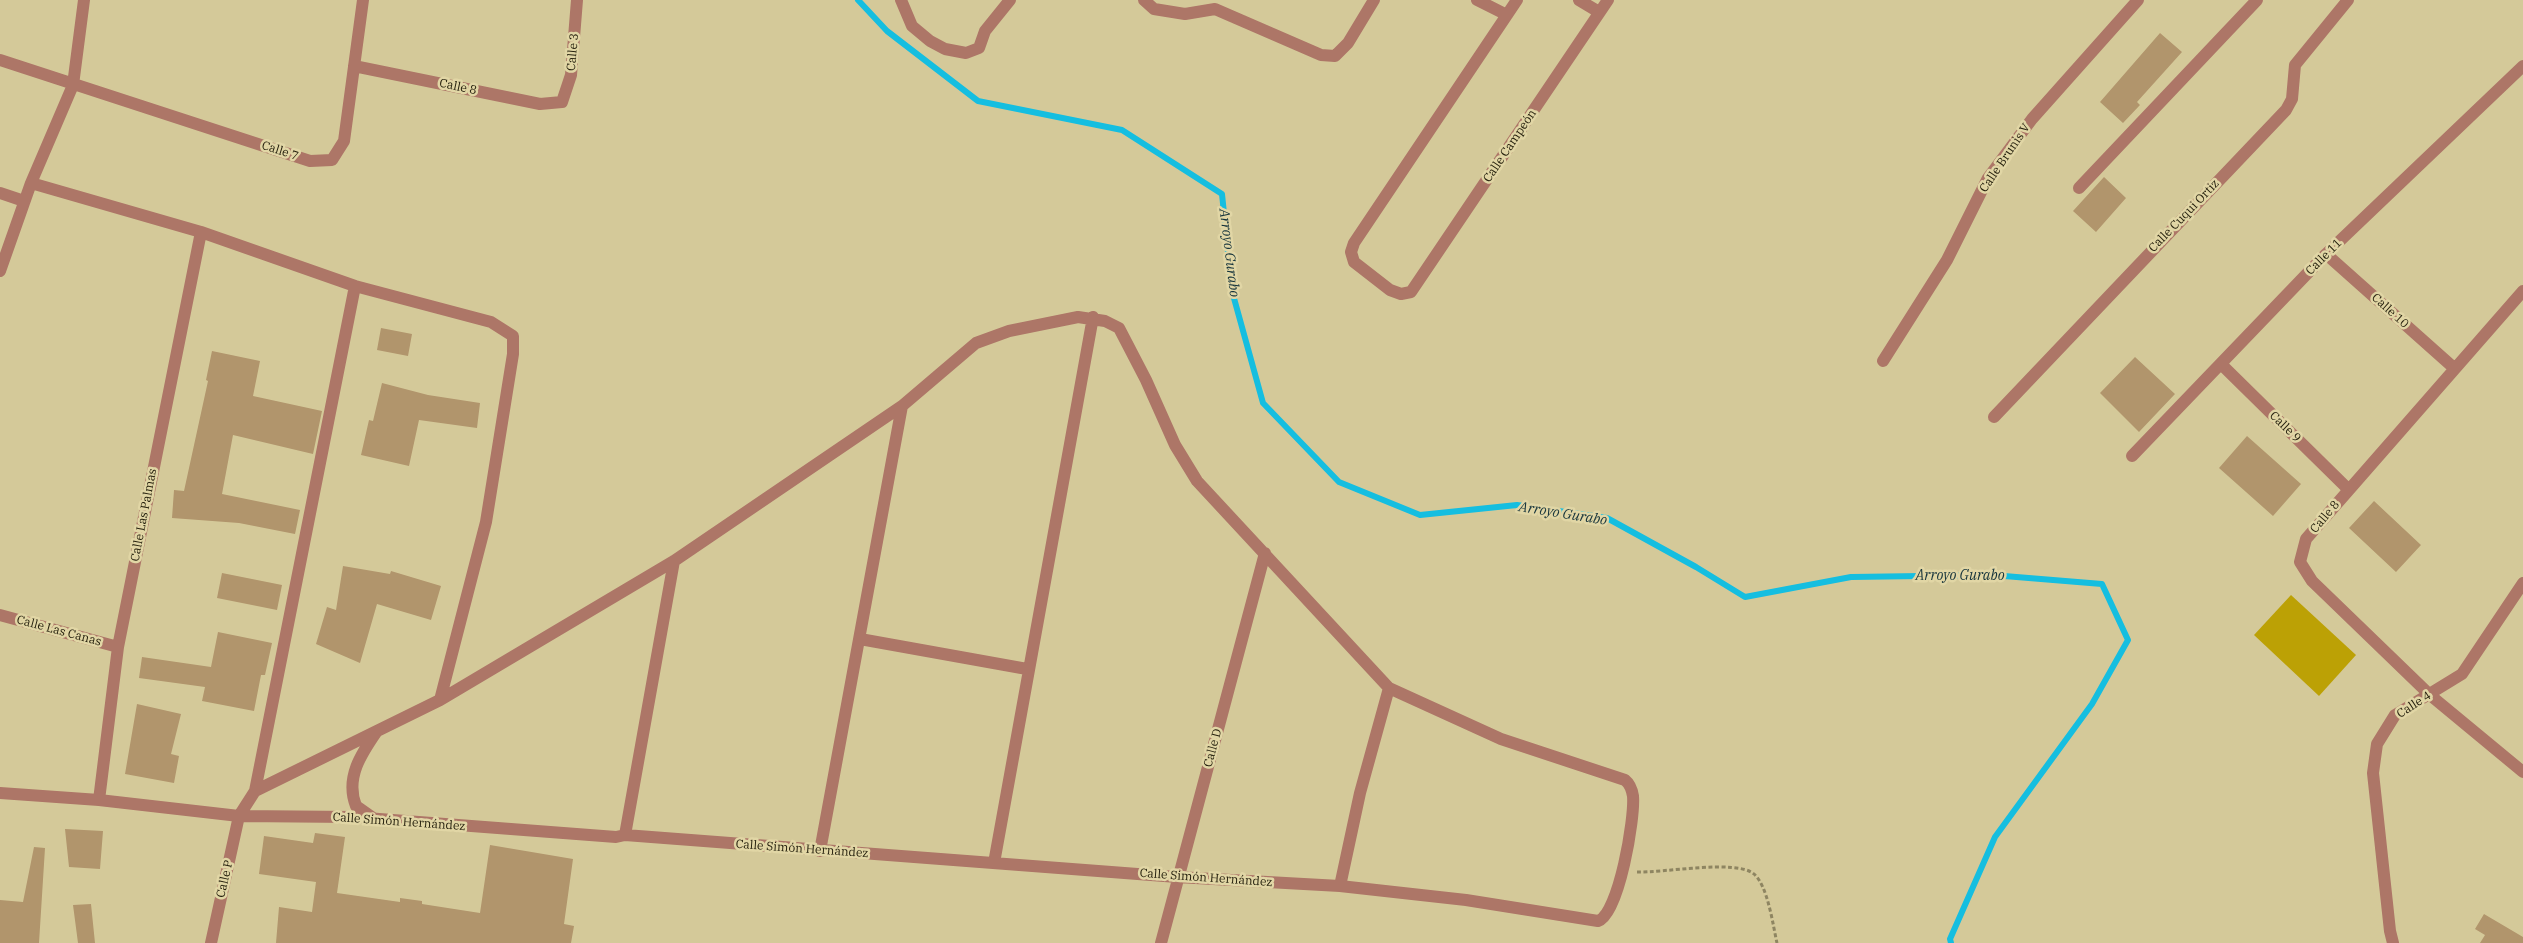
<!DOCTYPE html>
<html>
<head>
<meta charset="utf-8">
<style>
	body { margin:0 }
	canvas { display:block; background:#d4c999 }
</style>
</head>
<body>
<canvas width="2523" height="943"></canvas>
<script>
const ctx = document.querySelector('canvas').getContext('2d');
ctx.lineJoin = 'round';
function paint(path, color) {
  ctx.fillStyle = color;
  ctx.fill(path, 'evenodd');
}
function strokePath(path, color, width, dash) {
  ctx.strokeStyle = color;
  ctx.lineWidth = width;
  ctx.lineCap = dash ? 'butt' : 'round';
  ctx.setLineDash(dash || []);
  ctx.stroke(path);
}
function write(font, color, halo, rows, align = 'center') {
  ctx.font = font + ' "IBM Plex Serif",serif';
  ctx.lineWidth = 5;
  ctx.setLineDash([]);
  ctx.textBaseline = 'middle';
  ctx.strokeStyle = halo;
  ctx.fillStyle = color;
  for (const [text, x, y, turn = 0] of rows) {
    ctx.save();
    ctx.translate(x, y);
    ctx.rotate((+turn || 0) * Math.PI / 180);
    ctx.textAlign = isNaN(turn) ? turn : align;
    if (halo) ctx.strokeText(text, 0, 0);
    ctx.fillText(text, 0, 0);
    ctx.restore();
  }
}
paint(new Path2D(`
	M2291,595l65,60 -37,41 -65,-61z`), '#bca105');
strokePath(new Path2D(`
	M858,0l29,31 91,70 144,29 100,64 10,97 31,112 76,79 81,33 97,-10 90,13 89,49 49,30 106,-20 141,-2 110,9 26,56 -36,64 -97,133 -45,102 1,4`), '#15bee0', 6);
paint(new Path2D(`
	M2160,33l22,19 -45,50 3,3 -17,18 -23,-21z
	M2104,177l22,21 -30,34 -23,-21z
	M381,328l31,6 -4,22 -31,-6z
	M212,351l48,10 -7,35 69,15 -9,43 -80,-19 -11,59 78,16 -5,24 -56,-11 -67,-5 2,-28 10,1 24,-110 -2,-1z
	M2135,357l40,37 -36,38 -39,-39z
	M382,383l46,12 52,8 -3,25 -58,-8 -10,46 -48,-11 8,-35 4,1z
	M2247,436l54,48 -28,32 -54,-48z
	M2374,501l47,44 -25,27 -47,-44z
	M343,566l47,8 1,-3 50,15 -10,34 -54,-16 -17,59 -44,-19 11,-37 9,3z
	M222,573l60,12 -5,25 -60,-12z
	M218,632l54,11 -7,32h-4l-7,36 -52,-10 3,-14 -66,-9 3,-21 69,10z
	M137,704l44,10 -10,40 8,2 -5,27 -49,-9z
	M65,829l38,2 -3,38 -31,-2z
	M315,833l30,4 -8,56 63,9v-4l22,3v3l58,9 10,-68 83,14 -9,65 10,2 -3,17h-295l3,-36 33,5 4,-30 -57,-8 5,-38 49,7z
	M34,847l11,1 -6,95h-39v-43l23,2z
	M91,904l4,39h-17l-5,-38z
	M2484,914l39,23v6h-43l5,-8 -10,-6z`), '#b1956c');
strokePath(new Path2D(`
	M1637,872c26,1 100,-13 117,2 14,12 19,52 23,69`), '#8e8561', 3, [4, 2.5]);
strokePath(new Path2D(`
	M901,0l11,26 18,15 15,8 21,4 13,-5 6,-17 25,-31
	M1144,0l10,9 31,5 30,-5 106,46 14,1 13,-13 26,-43
	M1477,0l30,15
	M1517,0l-163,243 -3,9 3,10 36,28 11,4 10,-2 197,-292
	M1579,0l20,12
	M0,60l310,101 22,-1 12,-19 19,-141
	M354,66l186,38 22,-2 9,-27 6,-75
	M31,183l170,49 154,54 136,36 22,14v18l-27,168 -46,178
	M2079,188l178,-188
	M0,193l24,8
	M2326,254l128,114
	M0,271l31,-88 42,-98 11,-85
	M2523,291l-217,248 -6,23 12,19 118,114 93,77
	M1883,361l64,-101 41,-82 44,-59 106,-119
	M2222,365l126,124
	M1994,417l292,-307 6,-11 3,-34 53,-65
	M2132,456l194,-202 197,-188
	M0,615l118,32
	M860,639l167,30
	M0,793l99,7 140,16 114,1 263,20 9,-2 552,42 163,9 126,14 132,21c21,-7 37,-103 35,-125 -1,-6 -3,-12 -8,-16l-124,-41 -112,-51 -192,-207 -22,-36 -29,-65 -27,-52 -14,-7 -27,-4 -69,14 -33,12 -74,63 -228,155 -234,139 -185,91
	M99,800l19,-153 83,-415
	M373,818l-17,-12c-11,-28 5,-52 21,-75
	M625,835l49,-274
	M820,851l82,-445
	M994,863l99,-546
	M1340,886l20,-93 29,-105
	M211,943l28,-127 16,-25 100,-505
	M1161,943l104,-390
	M2393,943l-3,-12 -17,-158 4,-29 18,-29 67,-41 61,-91`), '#ad7667', 12);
write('12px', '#26210e', '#e1d6a5', [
	["Calle 3",573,52,-85],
	["Calle 8",458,87,12],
	["Calle Campeón",1510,146,-56],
	["Calle 7",280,151,18],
	["Calle Brunis V",2005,158,-56],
	["Calle Cuqui Ortiz",2184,216,-46],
	["Calle 11",2324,257,-45],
	["Calle 10",2390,311,42],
	["Calle 9",2285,427,44],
	["Calle Las Palmas",144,515,-79],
	["Calle 8",2325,517,-50],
	["Calle Las Canas",59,631,15],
	["Calle 4",2414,705,-33],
	["Calle D",1213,748,-75],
	["Calle Simón Hernández",399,822,4],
	["Calle Simón Hernández",802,849,4],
	["Calle Simón Hernández",1206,878,4],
	["Calle P",225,879,-77]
]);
write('italic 14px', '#15333b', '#e1d6a5', [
	["Arroyo Gurabo",1229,253,83],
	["Arroyo Gurabo",1563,514,9],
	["Arroyo Gurabo",1960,576]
]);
</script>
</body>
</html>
